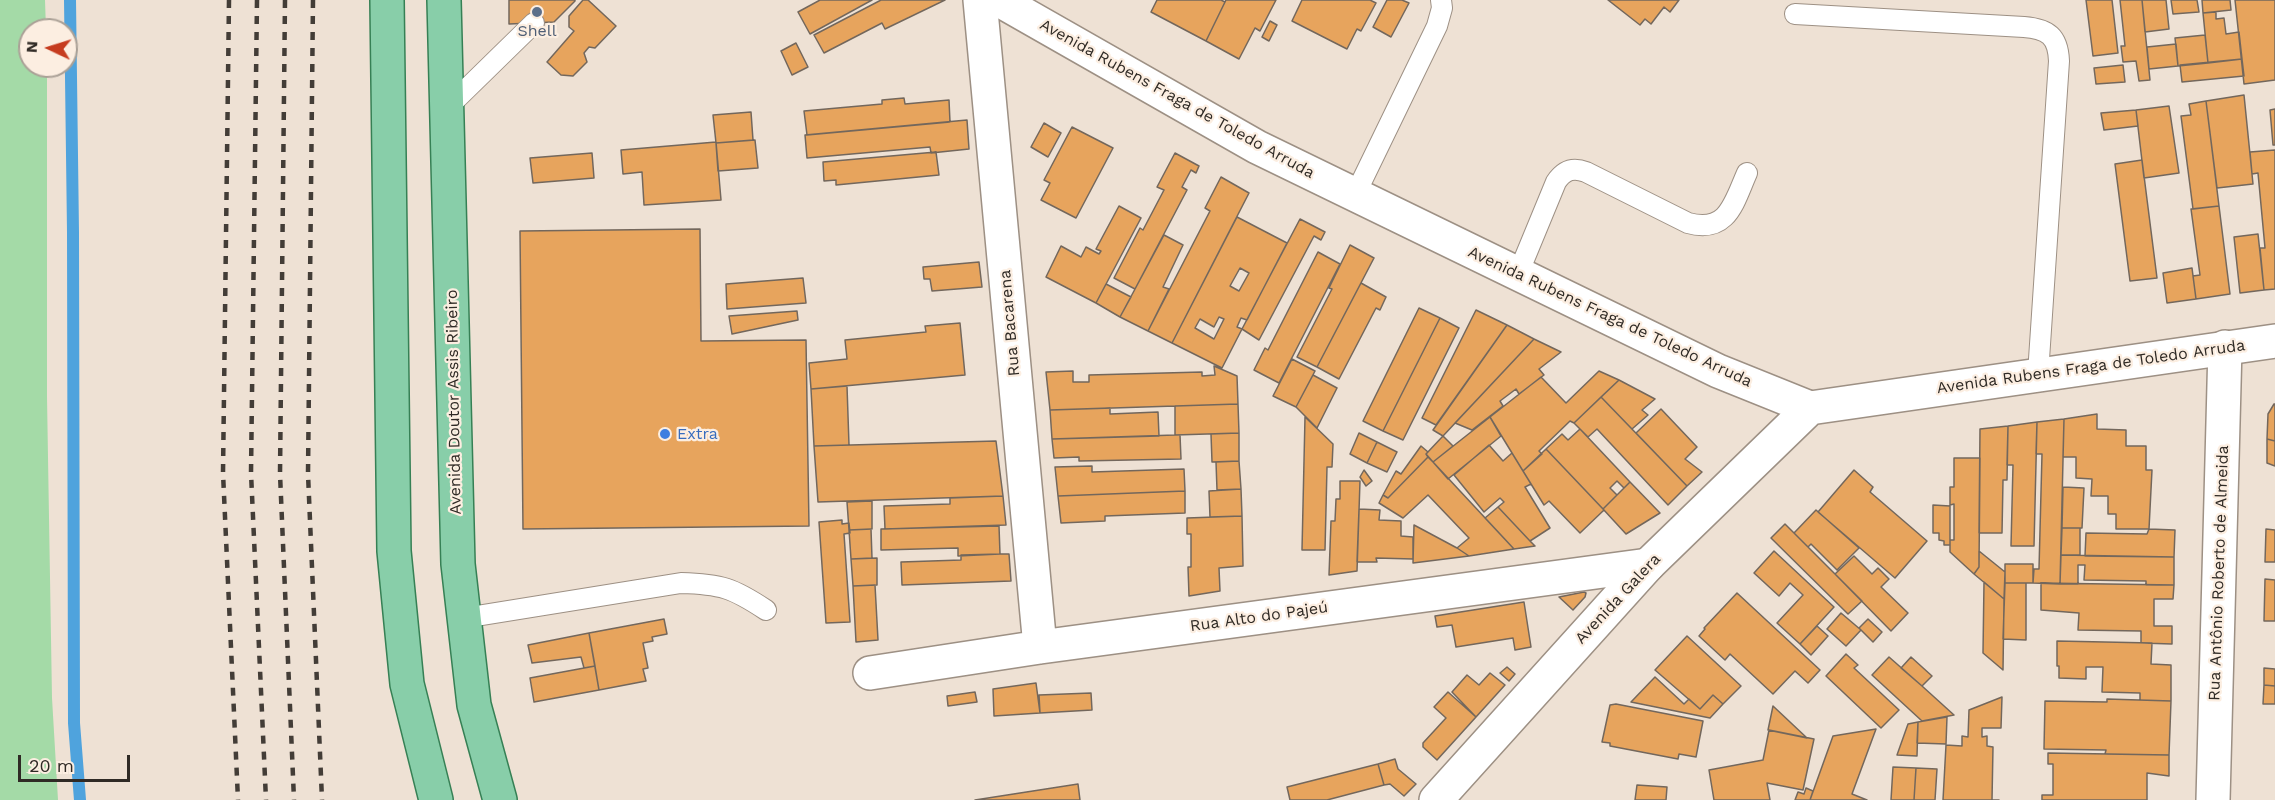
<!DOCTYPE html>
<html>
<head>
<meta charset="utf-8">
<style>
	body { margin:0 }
	#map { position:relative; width:2275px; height:800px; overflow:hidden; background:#eee1d4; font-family:"Work Sans",sans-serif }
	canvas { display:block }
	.north { position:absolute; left:18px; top:18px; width:60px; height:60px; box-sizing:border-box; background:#fceee1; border:2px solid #aaa096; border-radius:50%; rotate:274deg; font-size:16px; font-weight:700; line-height:24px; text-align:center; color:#2f2a25 }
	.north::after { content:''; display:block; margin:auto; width:21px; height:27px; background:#c63c1f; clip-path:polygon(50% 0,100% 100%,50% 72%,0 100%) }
	.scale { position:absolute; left:18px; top:755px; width:112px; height:27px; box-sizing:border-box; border:3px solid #2f2a25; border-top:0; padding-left:8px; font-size:18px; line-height:21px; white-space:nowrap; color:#2f2a25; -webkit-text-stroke:4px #fceee1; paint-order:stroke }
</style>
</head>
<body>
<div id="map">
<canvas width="2275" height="800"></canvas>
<div class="north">N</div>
<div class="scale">20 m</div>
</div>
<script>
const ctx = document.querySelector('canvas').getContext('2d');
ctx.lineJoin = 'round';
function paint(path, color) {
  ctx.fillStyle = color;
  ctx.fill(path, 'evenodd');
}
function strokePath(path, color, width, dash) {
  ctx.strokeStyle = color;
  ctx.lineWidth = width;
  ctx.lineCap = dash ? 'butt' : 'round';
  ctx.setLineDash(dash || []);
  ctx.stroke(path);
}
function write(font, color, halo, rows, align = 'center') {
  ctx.font = font + ' "Work Sans",sans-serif';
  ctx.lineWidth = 4.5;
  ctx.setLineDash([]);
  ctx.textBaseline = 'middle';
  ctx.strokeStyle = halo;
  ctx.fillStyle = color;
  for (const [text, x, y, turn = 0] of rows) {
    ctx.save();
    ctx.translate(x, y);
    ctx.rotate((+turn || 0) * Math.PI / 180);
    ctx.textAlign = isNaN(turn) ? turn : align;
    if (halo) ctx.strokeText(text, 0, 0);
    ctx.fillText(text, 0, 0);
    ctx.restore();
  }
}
paint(new Path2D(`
	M0,0h45l1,30h-16v36h17v331l5,301 6,102h-58z`), '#a4daa7');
strokePath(new Path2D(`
	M70,0l3,232 1,491 6,77`), '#4fa3dd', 12);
const building = new Path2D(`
	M509,0h66v1l-21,21 -45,2z
	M583,0h5l28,26 -21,22 -6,-1 -5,6 3,9 -14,14 -12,-1 -14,-13 27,-31 -5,-4v-11z
	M820,0h52l-62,34 -12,-22z
	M881,0h64l-60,29 -3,-6 -58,30 -10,-18z
	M1157,0h64l4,2 -19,39 -55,-29z
	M1226,0h50l-16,31 -5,-3 -16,31 -33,-18z
	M1302,0h68l6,3 -15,28 -4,-2 -10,20 -55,-28z
	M1387,0h15l7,3 -18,34 -18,-10z
	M1608,0h71l-9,12 -6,-5 -13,17 -6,-5 -5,6z
	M2086,0h26l6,53 -25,3z
	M2120,0h22l8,80 -11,1 -3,-20 -13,1 -2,-16h4z
	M2142,0h24l3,29 -24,3z
	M2171,0h26l2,12 -26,2z
	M2202,0h28l1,10 -28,3z
	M2235,0h40v80l-31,4z
	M2216,12v7l8,-1 2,16 13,-2 3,27 -34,4 -5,-50z
	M1270,21l7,4 -8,16 -7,-4z
	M2205,35l3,28 -30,3 -3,-28z
	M796,43l12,24 -16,8 -11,-24z
	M2176,44l2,22 -29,3 -2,-22z
	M2242,59l2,17 -62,6 -2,-17z
	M2123,65l2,17 -29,2 -2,-16z
	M2244,95l9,89 -36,4 -11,-87z
	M904,98l1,6 44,-4 1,22 -143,13 -3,-24 78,-7v-4z
	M2206,101l13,105 -26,3 -12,-93 10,-1 -2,-11z
	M2169,106l10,67 -35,5 -8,-68z
	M2275,109v36h-2l-3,-35z
	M2136,110l2,16 -34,4 -3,-17z
	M751,112l2,28 -37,3 -3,-28z
	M967,120l2,29 -38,4 -1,-6 -123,11 -2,-23z
	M1044,123l17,10 -13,24 -17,-10z
	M1072,127l41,21 -37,70 -35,-18 9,-17 -6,-3z
	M755,140l3,28 -40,3 -2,-28z
	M716,142l5,58 -77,5 -2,-33 -19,2 -2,-24z
	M2275,150v139l-11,1 -4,-42h5l-7,-75 -6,1 -2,-22z
	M936,152l3,23 -103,10v-5l-12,1 -1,-19z
	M592,153l2,25 -61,5 -3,-25z
	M1175,153l24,13 -3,7 -5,-3 -9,17 5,3 -52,99 -21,-11 26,-50 3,2 21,-40 -7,-3z
	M2142,160l15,118 -27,3 -15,-117z
	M1221,177l28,16 -77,150 -24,-12 62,-120 -5,-3z
	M1119,206l22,12 -45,85 -50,-26 15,-31 20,11 5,-10 13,7 2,-3 -5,-2z
	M2219,206l11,88 -34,5 -3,-23 7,-1 -9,-66z
	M1237,217l50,26 -40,77 -6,-2 -4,9 5,2 -20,39 -50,-25zM1240,268l9,5 -10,18 -9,-5zM1219,317l5,2 -10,20 -19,-11 5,-9 14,8z
	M1300,219l25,13 -4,8 -7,-4 -55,104 -17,-11z
	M700,229l1,112 105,-1 3,186 -286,3 -3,-298z
	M2258,234l6,56 -24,3 -6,-56z
	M1164,235l19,10 -20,42 6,2 -21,42 -28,-14z
	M1350,245l24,13 -57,109 -20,-10 35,-68 -3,-1z
	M1318,252l22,12 -61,119 -25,-13 11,-22 3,2z
	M979,262l3,25 -50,4 -2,-12h-6l-1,-12z
	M2192,268l4,31 -29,4 -4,-30z
	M803,278l3,25 -79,6 -1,-25z
	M1361,283l25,14 -6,13 -4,-2 -37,71 -22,-12z
	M1106,284l25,13 -11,20 -24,-14z
	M1419,308l21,10 -57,113 -20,-10z
	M1476,310l31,15 -71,100 -14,-7z
	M797,311l1,9 -66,14 -3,-18z
	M1440,318l19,10 -56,112 -20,-9z
	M960,323l5,52 -154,14 -2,-26 38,-4 -2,-19 81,-8 -1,-6z
	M1507,325l27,14 -91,97 -10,-6z
	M1534,339l27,13 -22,17 5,6 -25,19 -3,-5 -16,12 3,5 -31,24 -17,-7z
	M1292,359l23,12 -19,36 -23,-11z
	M1214,366l23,10 1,28 -188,6 -4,-38 27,-1v11h16v-7l113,-3v4l13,-1z
	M1599,371l20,9 -45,43 -4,-2 -31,30 3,3 -19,17 -33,-54 51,-40 25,26z
	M1313,375l24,13 -20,40 -21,-21z
	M1619,380l36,19 -13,11 6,5 -16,14 -31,-32z
	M847,386l2,59 -35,1 -3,-57z
	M1601,397l86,89 -19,19 -71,-76 -9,8 -14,-14z
	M1238,404l1,29 -64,2v-29z
	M2274,404h1v37l-8,-2 1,-25z
	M1110,408v6l48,-2 1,24 -107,3 -2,-29z
	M1661,409l36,38 -12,12 17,13 -15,14 -51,-53z
	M2097,414v15l29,1v16h20v24h6l-3,59h-33v-15h-8v-18h-17l1,-17 -16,-1v-21h-13l1,-38z
	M1305,417l28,27 -1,23h-5l-2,83h-23z
	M1490,417l11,19 -53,43 -15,-17z
	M2064,419l-4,165 -27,-1 1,-14h5l3,-115h-6l1,-32z
	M2037,422l-3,124h-23l2,-81h-6l1,-39z
	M2008,426l-1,54h-4l-1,53h-23l1,-104z
	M1580,429l50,53 -6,6 -7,-7 -7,7 7,7 -14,14 -57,-60 16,-15 6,6z
	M1239,433v28l-27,1 -1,-28z
	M1359,433l18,9 -10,21 -17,-9z
	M1175,435h5l1,24 -102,2v-4l-25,1 -2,-19z
	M1443,436l10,10 -20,16 -7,-8z
	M2267,439l8,2v25l-8,-3z
	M996,441l7,55 -185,6 -4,-56z
	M1377,442l20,10 -10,20 -20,-9z
	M1489,445l14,16 9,-8 19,31 -6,3 25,41 -20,13 -32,-34 6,-5 -4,-4 -16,14 -30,-37z
	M1421,446l7,6 -2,2 2,3 -40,41 -5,-3 13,-24 5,3z
	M1546,449l58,61 -24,23 -31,-32 -5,4 -21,-34z
	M1428,457l5,5 81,87 -45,7 -12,-8 12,-10 -41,-43 -25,23 -24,-15 4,-8 5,3z
	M1954,458h26l-1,109 -5,7 -24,-22v-12h4v-36l-4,1v-18h4z
	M1239,461l2,28 -24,1 -1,-28z
	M1092,466v6l92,-3 1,22 -127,5 -3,-29z
	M1364,470l8,11 -6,5 -6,-9z
	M1854,470l19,17 -3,5 57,49 -32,37 -77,-66z
	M1340,481h20l-3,90 -28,4 2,-54h4l1,-22h4z
	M1630,482l30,31 -34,21 -23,-25z
	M2063,487l21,1 -2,40h-20z
	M1241,489l1,27 -32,1 -1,-26z
	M1185,491v22l-80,3v5l-44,2 -3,-27z
	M1003,496l3,29 -121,4 -1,-23 66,-2v-6z
	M872,501v28l-23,1 -2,-28z
	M1933,505l17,1v39h-6v-4l-5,-1v-7h-6z
	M1498,507l32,34 5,5 -21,3 -29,-31z
	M1359,509l21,1 -1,10 22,1v15l12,1v22l-37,-1 1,4h-20z
	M1816,510l43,38 -22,22 -26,-26 -3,3 -14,-14z
	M1242,516l1,50 -24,2 1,23 -31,5 -1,-29h3v-33h-4v-16z
	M842,520v4l7,-1 1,10 -6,1 6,88 -24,1 -7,-101z
	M1785,524l77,77 -14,13 -77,-76z
	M1414,525l43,23 12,8 -56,7z
	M999,526l1,28 -42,2v-8l-77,2v-21z
	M2062,528h18v27h-19z
	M871,529l1,29 -21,1 -2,-29z
	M2149,529l26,1 -1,27 -89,-1 1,-23 61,1z
	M2266,529l9,1v32h-10z
	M1774,551l60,56 -34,37 -23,-21 26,-28 -13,-12 -11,13 -25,-23z
	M1979,551l26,21 -1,27 -30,-25 5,-7z
	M1000,554h9l2,27 -109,4 -1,-23 60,-2v-5z
	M2061,555l113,2v28h-28v-4l-62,-1 1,-15h-7v19h-18z
	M1854,556l18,18 6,-6 11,11 -8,8 27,26 -17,18 -56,-57z
	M877,558v27l-24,1 -2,-27z
	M2005,564h28v19h-28z
	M2265,579l10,1v41h-11z
	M1984,582l20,17 -1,71 -20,-17z
	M2005,583h21v57l-23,-1z
	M2041,583l133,2 -1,14h-19v27h18v18l-31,-1v-12l-63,-1 1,-17 -38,-3z
	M875,585l3,55 -22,2 -3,-56z
	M1584,592l2,1 -1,4 -12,13 -14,-13z
	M1737,593l83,77 -12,13 -13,-12 -22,23 -43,-40 -5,6 -26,-24 6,-7 -1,-1z
	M1524,602l7,45 -16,3 -2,-12 -57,9 -4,-22 -15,2 -2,-11z
	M1841,613l20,17 -15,16 -19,-17z
	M664,619l3,15 -15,3 1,4 -10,2 5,25 -5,1 3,12 -47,9 -10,-57z
	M1868,619l14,13 -9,10 -14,-14z
	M1817,626l11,10 -17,19 -11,-11z
	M589,633l6,33 -11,2 -3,-11 -49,6 -4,-18z
	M1687,636l54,50 -18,18 -10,-9 -13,14 -45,-39z
	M2057,641l95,2 -1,21 20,1v36l-31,-1v-7l-38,-1 1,-25h-17v12l-27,-1v-12h-2z
	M1846,654l12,11 -4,3 45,42 -18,18 -55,-52z
	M1889,657l33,29 32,29 -32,6 -50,-46z
	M1911,657l21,19 -10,10 -21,-18z
	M595,666l4,24 -65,12 -4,-24z
	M1507,667l8,7 -6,7 -9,-8z
	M2264,668l11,1v17l-11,-1z
	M1490,673l15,12 -29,32 -24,-25 15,-17 12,10z
	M1655,677l29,27 5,-5 11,10 13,-14 10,9 -13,14 -79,-16z
	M1036,683l4,30 -46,3 -1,-27z
	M2264,685l11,1v18h-12z
	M975,692l2,10 -29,4 -1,-10z
	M1448,692l28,25 -39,43 -14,-13v-4l23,-25 -12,-11z
	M1091,693l1,17 -52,3 -1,-18z
	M2002,697l-1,31h-19v9l5,-1v10l6,1 -1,53h7h-56l3,-55 16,1v-10l6,1 1,-27z
	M2107,699l64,2 -2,54 -64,-1 1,-4 -62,-1 1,-48 62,1z
	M1616,704l87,17 -7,36 -17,-3 -1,5 -68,-13v-3l-8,-1 8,-37z
	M1773,706l34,32 -39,-8z
	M1947,717l-1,27 -29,-1 1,-21z
	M1918,722l-1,34 -20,-1 11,-31z
	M1876,729l-24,65 15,6h-57l23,-64z
	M1769,730l45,9 -11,51 -36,-7 3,17h-56l-5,-30 54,-10z
	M2048,753l121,2v21l-22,-3v27h-105v-5h11v-31h-5z
	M1395,759l3,10 18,15 -12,12 -14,-12 -6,1 -6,-21z
	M1378,764l6,21 -57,15h-37l-3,-13z
	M1893,767l23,1 -2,32h-23z
	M1916,768l21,1 -2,31h-21z
	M1078,784l2,16h-105z
	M1637,785l30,2 -1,13h-31z
	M1806,788l7,3 -3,9h-15l3,-8 6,2z`);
paint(building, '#e7a45d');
strokePath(building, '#73675c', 1.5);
const lane = new Path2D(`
	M1795,14l229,13c24,2 34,9 35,34l-21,313
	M447,108l87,-85
	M1355,195l82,-169 5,-18 -1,-8
	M1518,274l38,-92c8,-12 17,-15 30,-10l102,51c40,11 46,-21 59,-50
	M464,618l217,-35c40,1 52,5 85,27`);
const street = new Path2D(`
	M980,0l60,647
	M870,673l170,-26 608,-82
	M2213,800l12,-453`);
const secondary = new Path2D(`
	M999,0l258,147 461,224 92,37 465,-67
	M1436,800l212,-235 162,-157`);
const primary = new Path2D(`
	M387,0l7,551 13,133 29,116
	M444,0l14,564 16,141 26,95`);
strokePath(lane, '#9d9084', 22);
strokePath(street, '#9d9084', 36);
strokePath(secondary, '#9d9084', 36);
strokePath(primary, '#368055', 36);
strokePath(lane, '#fff', 20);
strokePath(street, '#fff', 33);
strokePath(secondary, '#fff', 33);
strokePath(primary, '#88cea9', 33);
strokePath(new Path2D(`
	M229,0l-6,473 15,327
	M257,0l-6,473 15,327
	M285,0l-5,474 14,326
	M313,0l-5,474 14,326`), '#433d37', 4.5, [8, 8]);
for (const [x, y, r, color] of [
	[537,12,6,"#5c6f8a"],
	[665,434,6,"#3f7fe0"]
]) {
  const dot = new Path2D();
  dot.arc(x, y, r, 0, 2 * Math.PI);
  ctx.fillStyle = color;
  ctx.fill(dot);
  strokePath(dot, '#fceee1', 2);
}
write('16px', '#4e5e75', '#fceee1', [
	["Shell",537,31]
]);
write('16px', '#2f2a25', '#fceee1', [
	["Avenida Rubens Fraga de Toledo Arruda",1177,99,29],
	["Avenida Rubens Fraga de Toledo Arruda",1610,317,25],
	["Rua Bacarena",1010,323,-95],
	["Avenida Rubens Fraga de Toledo Arruda",2091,367,-8],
	["Avenida Doutor Assis Ribeiro",454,402,-91],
	["Rua Antônio Roberto de Almeida",2219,573,-88],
	["Avenida Galera",1618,599,-47],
	["Rua Alto do Pajeú",1259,617,-8]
]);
write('16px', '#366cbe', '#fceee1', [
	["Extra",677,434]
], 'left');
</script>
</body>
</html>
